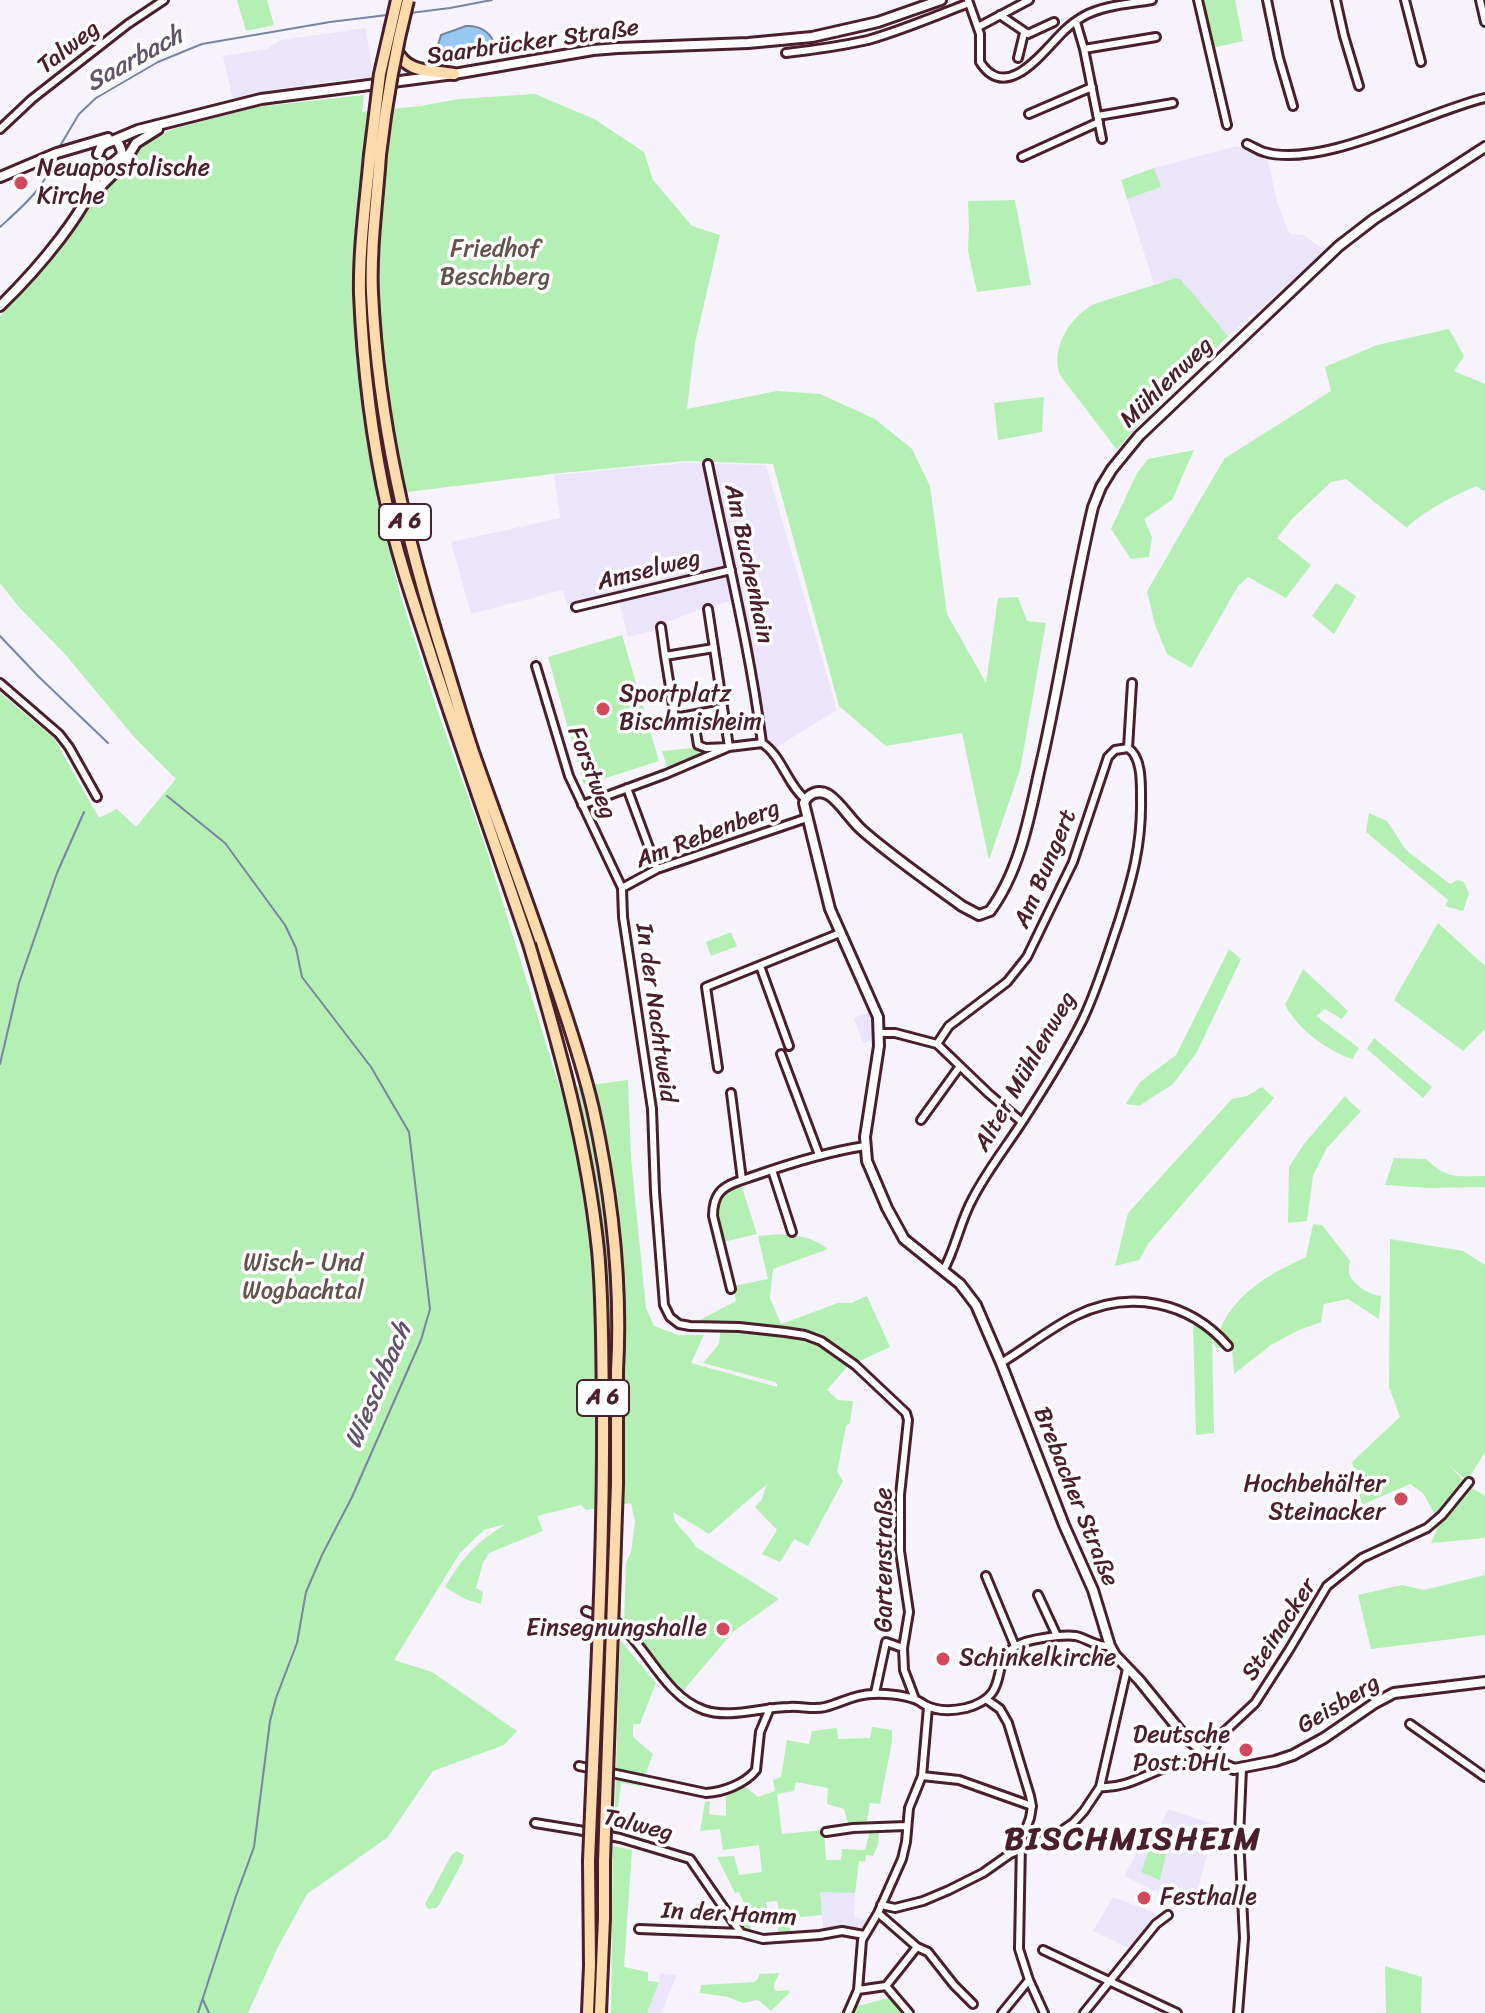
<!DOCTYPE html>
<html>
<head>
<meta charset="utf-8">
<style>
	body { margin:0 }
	canvas { display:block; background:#f6f3fd }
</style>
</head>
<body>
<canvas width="1485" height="2013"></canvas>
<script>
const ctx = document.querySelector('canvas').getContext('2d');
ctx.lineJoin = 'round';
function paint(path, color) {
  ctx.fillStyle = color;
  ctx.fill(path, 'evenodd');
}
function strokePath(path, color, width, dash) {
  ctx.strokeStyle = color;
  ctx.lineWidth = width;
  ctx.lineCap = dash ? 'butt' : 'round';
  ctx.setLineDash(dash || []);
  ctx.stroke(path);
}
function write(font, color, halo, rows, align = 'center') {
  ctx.font = font + ' Sriracha,sans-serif';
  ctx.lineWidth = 7;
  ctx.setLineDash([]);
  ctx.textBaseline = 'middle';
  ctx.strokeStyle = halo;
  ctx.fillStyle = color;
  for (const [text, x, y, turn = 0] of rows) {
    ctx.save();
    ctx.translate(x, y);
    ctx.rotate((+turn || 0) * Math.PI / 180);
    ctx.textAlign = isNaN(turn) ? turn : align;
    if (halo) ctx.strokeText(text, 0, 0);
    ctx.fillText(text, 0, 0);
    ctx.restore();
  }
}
paint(new Path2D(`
	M366,28l7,48 -98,13 -42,11 -10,-44 44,-7 14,-9z
	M1237,146l31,15 10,45 12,28 14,1 21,16 -97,85 -38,-46 -5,-4 -3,-6 -6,-2 -22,6 -27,-85 33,-12 -6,-19z
	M685,463l81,2 71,245 -65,40 -8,-12 -25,-139 -32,8 -48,18 -2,5 -29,7 -11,-44 -50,12 -4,-15 -92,24 -20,-72 109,-24 -6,-43z
	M875,1010l4,30 -16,3 -9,-25z
	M1168,1809l47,16 -23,85 -32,-10 1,-6 -37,-18 13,-24 11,-13 10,-8z
	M820,1892l35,1 -1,23 17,6 -8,12 -39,-2z
	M1113,1897l44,17 -26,35 -38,-18z
	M660,1973l17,2 -16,38h-14l12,-31z`), '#ebe5fb');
paint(new Path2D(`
	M237,0h30l7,25 -28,6z
	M1203,0h32l8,41 -31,7z
	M535,94l59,25 50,33 9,28 39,46 28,9 -25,108 -8,66 90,-18 43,3 55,25 37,30 18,37 17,128 39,69 12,-85 20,-1 9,24 19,2 -26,147 -31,90 -27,-127 -76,13 -47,-40 -66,-242 -89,-3 -132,13 -176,22 24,98 38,118 47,133 75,244 68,-9 3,78 15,150 8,18 25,9h25l-13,28 86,24v-3l-2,-2 -72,-19 16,-19 2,-19 -29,-1 44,-23 -3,-15 35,-7 -10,-43c24,-3 50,-3 70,13l-55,20 -3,29 11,26 57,-21h13l16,-7 23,51 -43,20 -20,23 11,10 15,1 -3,22 -4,3 -9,46 6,9 -35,65 -14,-7 -14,23 -18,-8 15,-24 -22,-23 7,-8 5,-15 -58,50 -36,-22c2,17 15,20 23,35l83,52 -45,32 -53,62 -57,-70 2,-60 5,-11 4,-30 -4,-19 -45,7 -5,-5 -44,11 6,15 -54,22 -6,10 -7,25 7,4 -2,12 -16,-5 -20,-12c19,-32 31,-44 61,-63l-22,6 -24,23 -66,107 38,12 85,59 -13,14 -71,26 -46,67 -80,56 -29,53 -30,66h-248v-1320l54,45 45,80 18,-9 19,18 40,-48 -41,-41 -71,-85 -46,-47 -18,-23v-267l34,-35 50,-66 48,-53 12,-19 5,-3 24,-11 84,-22 107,-12 -2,17 58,-6 39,-7z
	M1154,168l7,19 -34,12 -6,-19z
	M1015,200l16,85 -54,7 -9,-41 1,-25 -1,-25z
	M1176,278l6,2 3,6 5,4 38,46 -91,90 -20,24 -57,-75c-10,-27 10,-58 34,-71z
	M1449,329l15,27 -10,15 31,13v106l-2,1 -6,-5c-17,6 -59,28 -70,42l-61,-49 -15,3 -39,37 -15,19 34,27 -25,33 -38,-21 -10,9 -47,82 -24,-14 -12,-29 -8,-34 77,-132 107,-68 -6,-24 52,-22z
	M1044,397l-2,35 -44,8 -4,-37z
	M1194,450l-22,50 -28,19 8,18 -3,20 -18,2 -20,-30 26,-56 11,-14z
	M1336,583l20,13 -22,38 -22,-18z
	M622,635l37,126 -75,24 -36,-128z
	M694,748l6,3h10l1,3 -43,16 -6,-19z
	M1369,813l18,8 19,29 44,34 8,-4 6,2 5,12 -6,17 -18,-5 3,-6 -82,-68z
	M1438,923l47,43v63l-22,22 -69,-51z
	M731,932l6,14 -26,10 -5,-14z
	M1229,949l12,10 -44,93 -24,32 -34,22 -13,-2 14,-22 36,-27z
	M1303,969l45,42 -6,8 -17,-10 -9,7 43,32 -7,11c-26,-9 -54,-30 -67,-54z
	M1374,1038l58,49 -9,11 -56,-49z
	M1262,1087l12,11 -126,146 -9,16 -24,6 13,-53 104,-114 15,-3z
	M1345,1096l7,8 9,7 -35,38 -13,27 -6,45 -19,2 1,-56 15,-23z
	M1394,1158l32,1c22,21 31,17 59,17v11l-55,1 -45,-3z
	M741,1184l16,50 -34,8c-8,-28 -15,-46 18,-58z
	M1313,1224l9,1 28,36c-1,5 -2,10 0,15 5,10 20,19 31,20l-2,23 -31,-20 -24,5 -3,18 -22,8 -28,15 -37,29 -2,-26h-16l-4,-12 2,97 -18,2 -3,-112 25,12c14,-41 52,-61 88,-78z
	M1390,1239l73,12 22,14v187l-18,29 -19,-17 17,18 -29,35 -13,-24 -13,-9 -48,21 -10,-43 48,-45 -11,-30z
	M1469,1486l16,10v42l-54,5 9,-21z
	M1485,1575v60l-114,14 -13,-54 44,-10 22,5z
	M620,1640l36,43 -16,41h-7v13l20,17 -12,32 -20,-3 -7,56z
	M872,1727l20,3v11l-12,63 -10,-1 -3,18 -19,2 -4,-14 -17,-5 1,-16 -32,-6 -2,9 -17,3 5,40 42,-4 2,30h15l1,-11 23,1 5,-19h9l-1,14 -5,11 -7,-1 -1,7 -6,-1 -4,32 -35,-1 2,23 -33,3 2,16 -12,1 -3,-19 4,-1 -3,-14 -11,1 2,11 -10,1v5l-8,2 1,11 -8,-2 -5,-7 12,-7 -11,-24 -4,1 -18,-36 17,-1 5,19 23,-3 -3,-27 -36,5 -3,-21 -20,2 5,-29 5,-1 -1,13 17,2v-20l20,-9 12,10 17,-6 -2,-11 8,-3 6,-37 22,4 3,-13 25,-3 1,11 32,-1z
	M613,1846l19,4 -8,117 24,5v9l11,1 -12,31h-36z
	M457,1851l7,4 -2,8 -23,42 -3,3 -8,1 -3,-5 27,-50z
	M1149,1851l17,2 -6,27 -19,-8z
	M1385,1966l37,11 -1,36h-35z
	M780,1973l-6,10v5l3,3 11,-1 2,2 -19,19c-18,-15 -8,-11 -28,-8l-15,-6 -28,-4 1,-8 53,-3 5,-4v-4z
	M892,1997l14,16h-55l3,-6z`), '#b4efb4');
const water = new Path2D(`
	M466,26c12,-1 27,6 28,20l-2,2h-53l-1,-3 3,-10z`);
paint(water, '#95c8f2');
strokePath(water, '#7784a2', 2);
strokePath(new Path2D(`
	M410,13l40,-5 42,-8
	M57,151l22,-37 17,-16 62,-36 44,-18 128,-22 57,-7
	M0,227c23,-21 46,-40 55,-70
	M0,636l39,41 69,66
	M167,796l58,47 60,82 11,23 6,29 69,90 38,65 21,177 -9,31 -69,157 -30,58 -16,37 -9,51 -21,55 -6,23 -16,126 -18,49 -38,117
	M0,1064l19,-81 38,-110 27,-61
	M203,2000l6,13`), '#7784a2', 2);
const street = new Path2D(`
	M968,0l12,34v28c27,42 64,-12 84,-31 6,-6 13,-11 20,-15 20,-11 46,-12 68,-16
	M1198,0l29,125
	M1267,0l12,58 14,48
	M1336,0l8,36 15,50
	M1405,0l16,62
	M1480,0l5,22
	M1000,15l28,19 26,-12
	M1076,22l8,27 18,90
	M978,27l51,-27
	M1084,49l72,-12
	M786,53c27,-3 55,-7 82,-13 35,-10 67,-24 101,-37
	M1018,58l6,-25
	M1029,114l63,-27
	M1098,116l75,-13
	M0,129l32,-30 96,-75 36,-24
	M1247,144c5,2 11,6 17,8 58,17 162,-40 221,-54
	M1022,157l77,-35
	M708,464c19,93 42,185 54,279 20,13 25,41 43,56
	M576,607l155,-37
	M661,627l4,29
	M714,648l-49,8 10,62 48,-9
	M536,666l33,110 53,112 1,29 29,192 3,83 9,113 6,12 9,7 11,2 49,1 46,5 20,3 16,6 34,24 51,48 2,7 -8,75v56l9,61 -6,36 1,22 11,29
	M0,683l59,51 10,13 28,50
	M693,715l5,30 8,3 23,-1 -21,-138
	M1128,748l4,-65
	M627,788l30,81
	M582,805l84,-31 63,-27 33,-4
	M622,888l35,-19 150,-51
	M760,966l29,80
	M880,1033h15l42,11 51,49 34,29
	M937,1044l12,-18 58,-44 20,-25 46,-95 35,-105 7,-7 13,-2
	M781,1054l38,101
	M718,1068l-12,-81 134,-54
	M731,1093l11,87
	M921,1120l39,-54
	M772,1170l20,62
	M943,1271c13,-23 17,-50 30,-73 15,-29 36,-55 53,-82 20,-31 40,-63 56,-95 15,-31 25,-65 36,-97 14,-44 24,-79 23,-125 0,-16 1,-42 -13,-51
	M731,1289l-18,-73c0,-9 1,-17 7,-24 8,-9 23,-12 34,-16 37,-13 72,-24 111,-30
	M1001,1363c25,-15 48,-34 74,-47 54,-27 114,-15 153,30
	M986,1576l29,70
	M1038,1595l19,41
	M586,1611c11,5 24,5 33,13 30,26 46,72 85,86 26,9 58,-3 85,-3 12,-1 25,3 36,0 16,-4 30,-13 47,-13 12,-1 30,1 42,5 3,1 8,4 11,6 13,7 27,6 41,3 48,-13 21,-45 50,-62 11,-7 47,-12 60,-10 12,3 21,11 34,10
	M875,1693l11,-51 17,6
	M986,1699l14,10 8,14 22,73 2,10 -2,12 -9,24 -2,107 10,31 15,33
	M1410,1724l75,53
	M1209,1756l15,-24 31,-29 34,-53 38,-64 35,-28 65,-30 15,-13 27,-33
	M579,1766l127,27c17,-1 39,-9 50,-23l4,-38 10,-24
	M922,1776l37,4 73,26
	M1100,1787c27,2 48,-15 72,-21 15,-4 29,-1 44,-5
	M535,1823l43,7 42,8 70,21 51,74
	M826,1832l27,-4 53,-2
	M881,1905l14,3 28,-7 26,-11 34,-17 27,-19 47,-20 16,-11 11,-12 16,-24 27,-118
	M878,1913l39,34 11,5 26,33 19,19
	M639,1929l102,4 22,6 57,-4 22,-4 22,4
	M1043,1950l134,63
	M886,1986l23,27
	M858,1990l28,-4 31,-39
	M848,2013l10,-23 4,-50 16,-27 24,-54 4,-17 3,-34 13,-32 6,-69
	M1002,2013l27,-33
	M1084,2013l72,-89 12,-9
	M1238,2013l6,-75 -5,-101 3,-69`);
const secondary = new Path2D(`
	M1485,147l-111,72 -35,27 -200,190 -27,33 -11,18 -8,20c-21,88 -33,178 -54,266 -10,46 -20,99 -49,138l-11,4 -17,-9c-33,-24 -68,-48 -99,-75 -12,-10 -22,-28 -34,-36 -10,-6 -21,-2 -25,8l26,106 48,108 1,29 -14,91 2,24 20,47 17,31 56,45 16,21 25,58 63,162 29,65 17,56 5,9 24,25 47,58 30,23 18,8 41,-8 18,-6 31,-17 51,-35 19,-10 91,-11
	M98,154l3,-7 4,-3 33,-14 123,-31 193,-25 139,-24 25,-2 130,-5 64,-6 66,-15 63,-22
	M0,177l57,-24 51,-15
	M104,179c0,-1 4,-11 5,-12 8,-11 19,-8 8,-26
	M96,191l27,-27 13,-21 22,-14
	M0,306c34,-33 92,-98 102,-145`);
const highway = new Path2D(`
	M395,49c14,26 34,20 59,25
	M370,155c-4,46 -11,93 -10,139 3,72 12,146 28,217 11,51 29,101 45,151 31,94 64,188 96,282
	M380,155c-3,46 -10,93 -8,138 6,127 35,249 73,369 9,30 18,60 28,90 27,77 56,153 82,231 14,41 28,83 38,126 19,86 29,173 24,262
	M588,2013l2,-48 -1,-104
	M600,2013l4,-95v-57`);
strokePath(street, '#4a1f2b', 12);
strokePath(secondary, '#4a1f2b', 14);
strokePath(highway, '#4a1f2b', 16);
strokePath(street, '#fff', 6);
strokePath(secondary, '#fff', 8);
strokePath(highway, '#fcdcac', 10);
const highwayBridge = new Path2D(`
	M370,155l10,-81 17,-74
	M380,155c6,-52 15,-104 28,-155
	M529,944c30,101 58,201 69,306 5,52 4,105 5,157 1,151 -8,303 -14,454
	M604,1861l13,-377v-113`);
strokePath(highwayBridge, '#4a1f2b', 16, []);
strokePath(highwayBridge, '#fcdcac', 10);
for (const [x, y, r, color] of [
	[21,183,8,"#d1495b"],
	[603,709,8,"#d1495b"],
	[1401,1499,8,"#d1495b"],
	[723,1629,8,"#d1495b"],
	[943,1659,8,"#d1495b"],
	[1246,1750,8,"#d1495b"],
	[1144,1898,8,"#d1495b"]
]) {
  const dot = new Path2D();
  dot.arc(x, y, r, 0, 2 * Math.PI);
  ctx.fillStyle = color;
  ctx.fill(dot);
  strokePath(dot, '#fff', 3);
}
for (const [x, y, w] of [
	[405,522,52],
	[603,1398,52]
]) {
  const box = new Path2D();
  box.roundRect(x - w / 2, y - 18, w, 36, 6);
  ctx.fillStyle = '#fff';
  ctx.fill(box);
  strokePath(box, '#4a1f2b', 2);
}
write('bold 22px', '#4a1f2b', null, [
	["A 6",405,522],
	["A 6",603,1398]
]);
write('24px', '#4a1f2b', '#fff', [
	["Saarbrücker Straße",533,43,-8],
	["Talweg",69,48,-38],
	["Mühlenweg",1167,383,-44],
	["Am Buchenhain",748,564,78],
	["Amselweg",649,571,-14],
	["Forstweg",591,773,69],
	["Am Rebenberg",708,835,-21],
	["Am Bungert",1046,869,-67],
	["In der Nachtweid",655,1013,82],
	["Alter Mühlenweg",1026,1072,-60],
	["Brebacher Straße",1075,1497,68],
	["Gartenstraße",885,1560,-90],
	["Steinacker",1280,1630,-57],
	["Geisberg",1339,1705,-31],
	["Talweg",638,1826,14],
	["In der Hamm",729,1915,3]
]);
write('24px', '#4a1f2b', '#fff', [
	["Neuapostolische",37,169],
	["Kirche",37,197],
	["Sportplatz",619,695],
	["Bischmisheim",619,723],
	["Hochbehälter",1385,1485,"right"],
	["Steinacker",1385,1513,"right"],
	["Einsegnungshalle",707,1629,"right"],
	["Schinkelkirche",959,1659],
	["Deutsche",1230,1736,"right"],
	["Post DHL",1230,1764,"right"],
	["Festhalle",1160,1898]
], 'left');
write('24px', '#64534d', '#fff', [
	["Friedhof",495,250],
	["Beschberg",495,278],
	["Wisch- Und",303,1264],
	["Wogbachtal",303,1292]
]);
write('italic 26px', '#605267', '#fff', [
	["Saarbach",135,60,-29],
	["Wieschbach",379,1386,-67]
]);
ctx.letterSpacing = '2px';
write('bold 32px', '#4a1f2b', '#fff', [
	["BISCHMISHEIM",1133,1841]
]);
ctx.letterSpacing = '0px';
</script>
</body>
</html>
